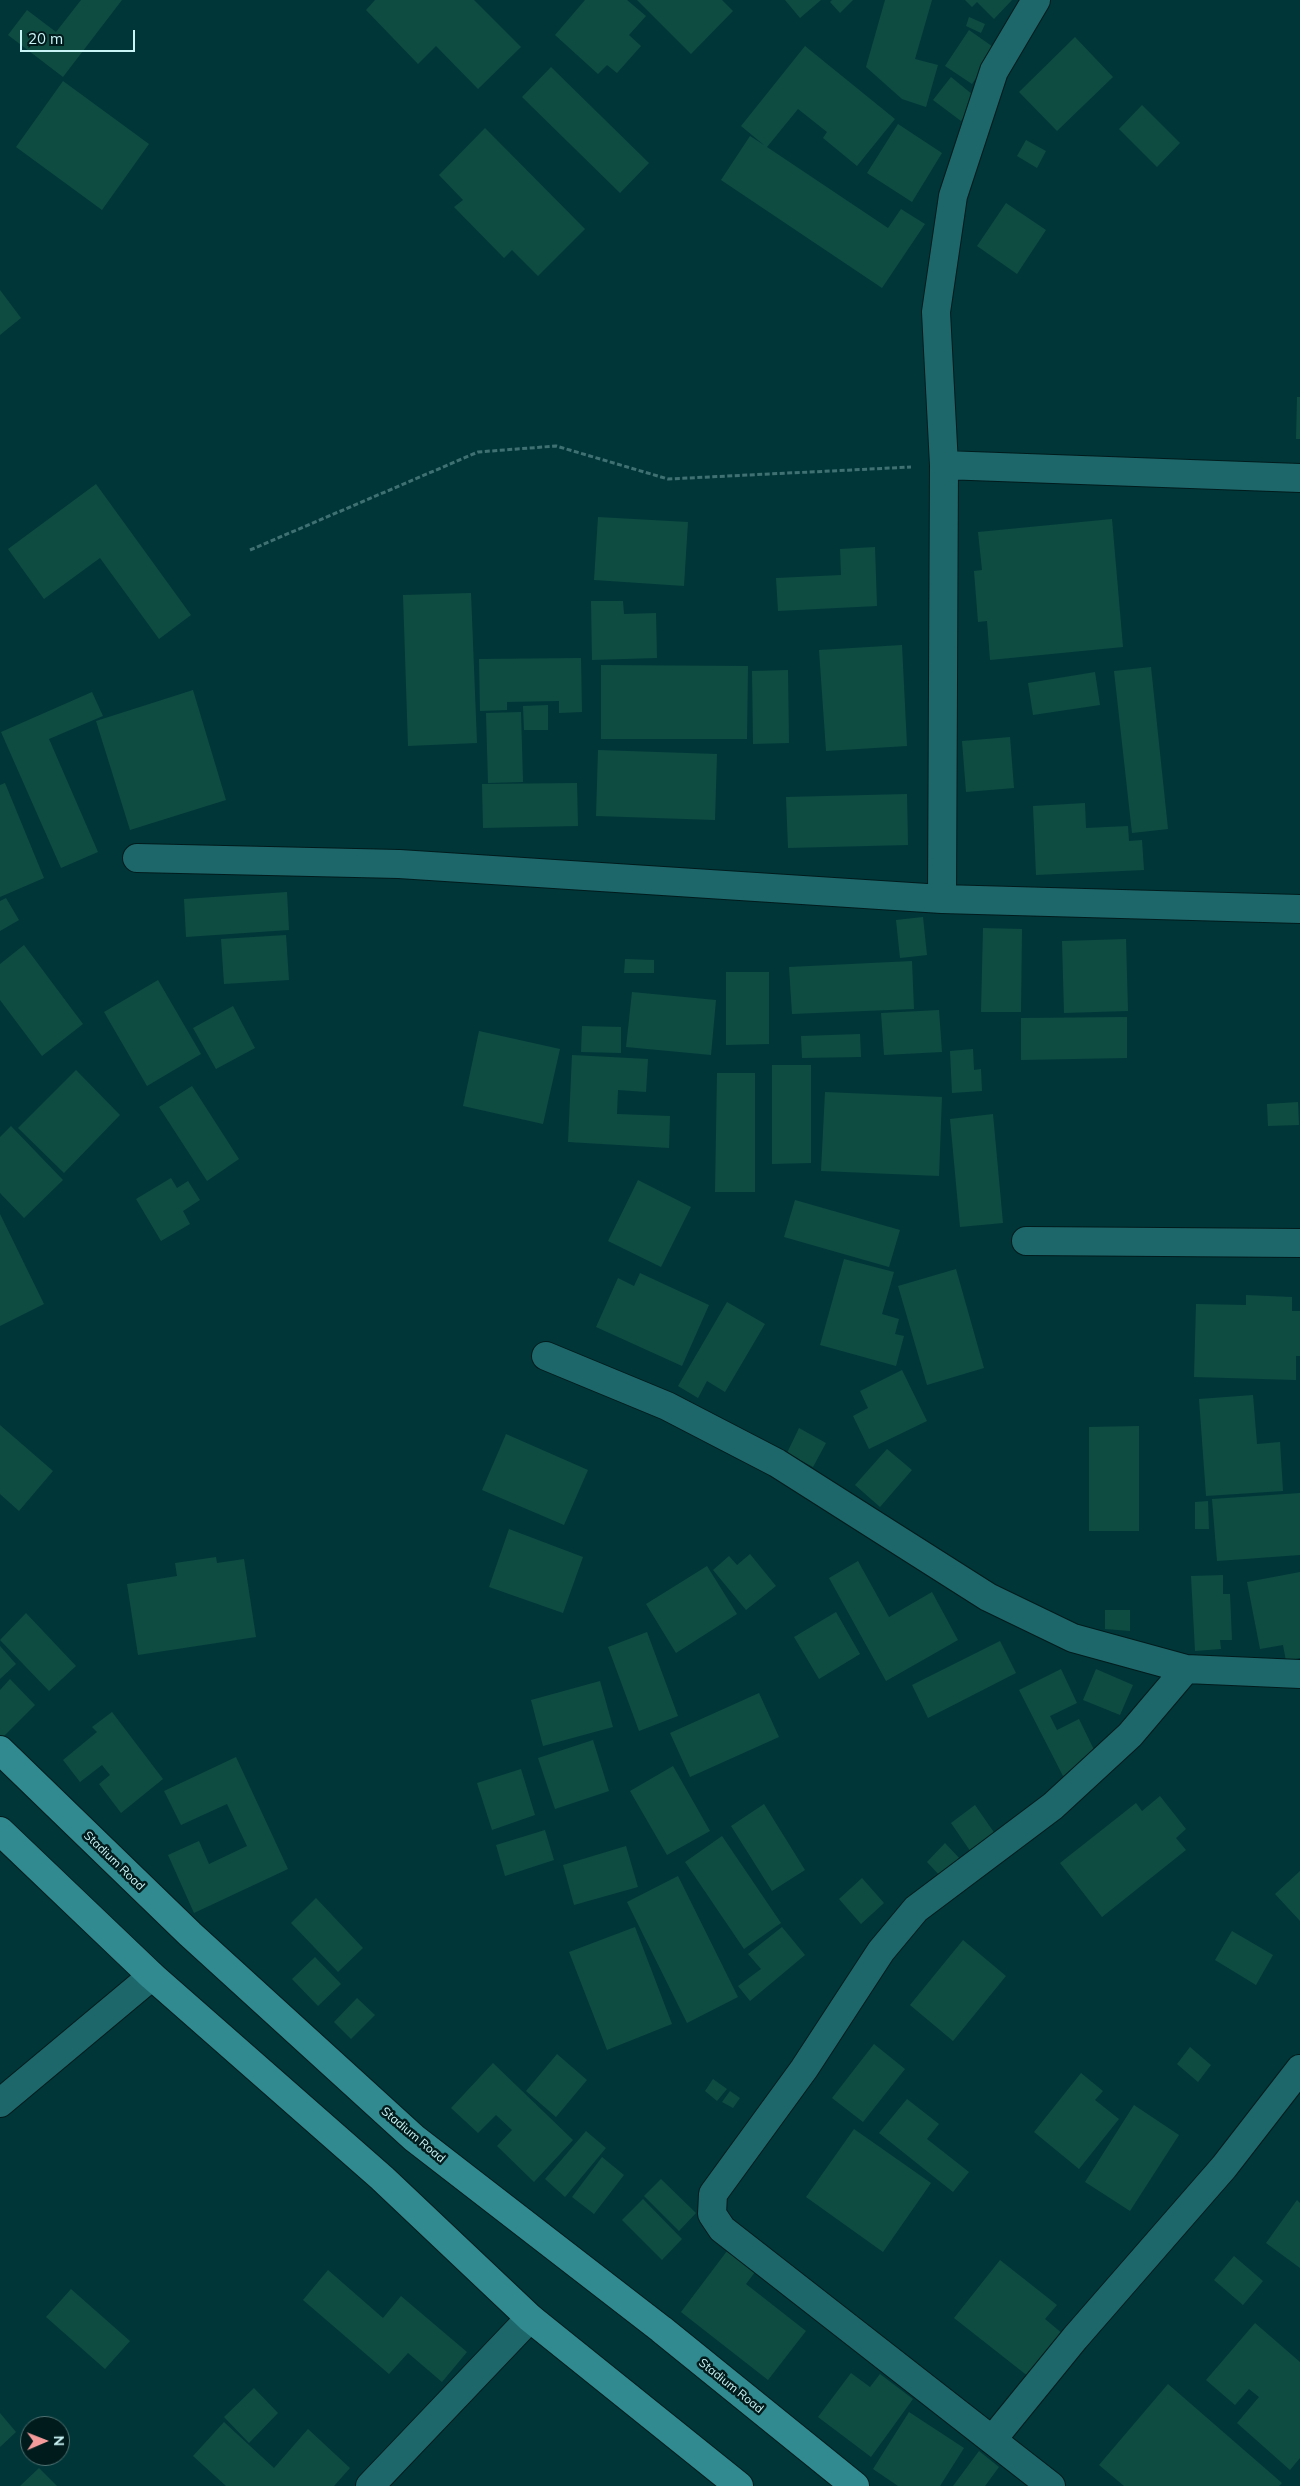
<!DOCTYPE html>
<style>
body{margin:0}
#map{position:relative;width:1300px;height:2486px;overflow:hidden;background:#003638;font-family:Mulish,sans-serif}
canvas{display:block}
.north{position:absolute;left:20px;top:2416px;width:50px;height:50px;box-sizing:border-box;background:#001b1c;border:1px solid #517273;border-radius:50%;rotate:89deg;font-size:14px;font-weight:700;line-height:20px;text-align:center;color:#caf5f6}
.north::after{content:'';display:block;margin:auto;width:18px;height:22px;background:#f59b9b;clip-path:polygon(50% 0,100% 100%,50% 72%,0 100%)}
.scale{position:absolute;left:20px;top:30px;width:115px;height:22px;box-sizing:border-box;border:2px solid #caf5f6;border-top:0;padding-left:6px;font-size:15px;line-height:18px;white-space:nowrap;color:#caf5f6;-webkit-text-stroke:4px #001b1c;paint-order:stroke}
</style>
<div id="map">
<canvas width="1300" height="2486"></canvas>
<div class="north">N</div>
<div class="scale">20 m</div>
</div>
<script>
const ctx = document.querySelector('canvas').getContext('2d');
ctx.lineJoin = 'round';
function fill(path, color) { ctx.fillStyle = color; ctx.fill(path, 'evenodd'); }
const poly = rows => new Path2D(rows.map(r => 'M' + r).join(''));
function stroke(path, color, width, dash) { ctx.strokeStyle = color; ctx.lineWidth = width; ctx.lineCap = dash ? 'butt' : 'round'; ctx.setLineDash(dash || []); ctx.stroke(path); }
function drawText(font, color, halo, rows, align = 'center') {
  ctx.font = font + ' Mulish,sans-serif'; ctx.lineWidth = 5; ctx.setLineDash([]); ctx.textBaseline = 'middle'; ctx.strokeStyle = halo; ctx.fillStyle = color; for (const [text, x, y, turn = 0] of rows) {
    ctx.save(); ctx.translate(x, y); ctx.rotate((+turn || 0) * Math.PI / 180); ctx.textAlign = isNaN(turn) ? turn : align; if (halo) ctx.strokeText(text, 0, 0); ctx.fillText(text, 0, 0); ctx.restore();
  }
}
fill(poly([
 [81,0,122,0,63,77,8,35,27,10,56,32],
 [375,0,474,0,521,47,478,89,436,46,418,64,366,10],
 [585,0,627,0,646,16,629,35,641,46,617,73,607,65,598,74,555,35],
 [637,0,722,0,733,11,691,54],
 [785,0,821,0,800,18],
 [832,0,853,0,840,13,830,2],
 [885,0,932,0,915,59,938,65,926,107,902,99,866,67],
 [965,0,1012,0,994,19,977,2,972,7],
 [969,17,985,24,981,33,966,26],
 [969,30,996,49,972,84,945,66],
 [1075,37,1113,77,1057,131,1019,92],
 [805,46,895,119,857,166,823,138,827,132,798,109,767,147,888,228,901,209,925,224,882,288,721,180,750,136,764,145,741,126],
 [551,67,649,163,620,193,522,97],
 [951,77,978,99,961,121,933,100],
 [63,81,149,144,102,210,16,147],
 [1142,105,1180,143,1157,167,1119,129],
 [898,124,942,153,912,202,867,173],
 [485,128,585,229,538,276,512,250,504,258,454,207,463,200,439,175],
 [1026,140,1046,151,1037,168,1017,156],
 [1006,203,1046,230,1017,274,977,246],
 [0,290,21,318,0,335],
 [1297,397,1300,397,1300,439,1296,439],
 [96,484,191,615,159,639,100,558,44,599,8,549],
 [598,517,688,522,684,586,594,580],
 [1112,519,1123,647,990,660,987,621,978,622,974,571,982,570,978,532],
 [875,547,877,606,778,611,776,578,841,575,840,549],
 [471,593,477,743,408,746,403,595],
 [591,601,623,601,624,614,656,613,657,658,592,660],
 [902,645,907,746,826,751,819,650],
 [581,658,582,712,559,713,559,701,507,702,507,710,480,711,479,659],
 [601,665,748,666,747,739,601,739],
 [1151,667,1168,829,1132,833,1114,671],
 [788,670,789,743,753,744,752,671],
 [1095,672,1100,705,1033,715,1028,683],
 [193,690,226,800,130,830,96,721],
 [92,692,103,716,49,739,98,852,61,868,1,732],
 [548,705,548,730,524,730,523,706],
 [521,712,523,782,488,783,486,713],
 [1010,737,1014,788,966,792,962,741],
 [598,750,717,754,715,820,596,816],
 [5,783,44,878,0,897,0,785],
 [577,783,578,826,483,828,482,784],
 [907,794,908,845,788,848,786,797],
 [1085,803,1086,828,1128,826,1129,841,1142,840,1144,870,1036,875,1033,806],
 [287,892,289,930,186,937,184,899],
 [6,898,19,920,0,931,0,901],
 [923,917,927,955,900,958,896,920],
 [983,928,1022,929,1021,1012,981,1012],
 [286,935,289,980,224,984,221,939],
 [1126,939,1128,1011,1064,1013,1062,941],
 [24,945,83,1024,42,1056,0,1000,0,964],
 [625,959,654,960,654,973,624,973],
 [912,961,914,1009,792,1014,789,967],
 [726,972,769,972,769,1044,726,1045],
 [158,980,201,1054,147,1086,104,1012],
 [632,992,716,1000,711,1055,626,1047],
 [233,1006,255,1048,216,1069,193,1028],
 [939,1010,942,1052,884,1055,881,1013],
 [1127,1017,1127,1058,1021,1060,1021,1018],
 [582,1026,621,1027,621,1053,581,1052],
 [479,1031,560,1049,543,1124,463,1106],
 [860,1034,861,1057,802,1058,801,1036],
 [973,1049,974,1070,981,1069,982,1091,952,1093,950,1051],
 [572,1055,648,1059,646,1092,618,1090,617,1114,670,1116,669,1148,568,1142],
 [772,1065,811,1065,811,1163,772,1164],
 [76,1070,120,1115,64,1173,18,1128],
 [717,1073,755,1073,755,1192,715,1192],
 [192,1086,239,1159,207,1181,159,1107],
 [825,1092,942,1097,939,1176,821,1171],
 [1298,1102,1299,1125,1268,1126,1267,1104],
 [993,1114,1003,1223,960,1227,950,1119],
 [11,1126,63,1180,24,1218,0,1193,0,1137],
 [171,1178,177,1188,188,1181,200,1200,183,1211,190,1224,161,1241,136,1199],
 [638,1180,691,1207,661,1267,608,1241],
 [795,1200,900,1230,889,1267,784,1237],
 [0,1214,44,1304,0,1326],
 [844,1259,894,1272,882,1314,899,1319,895,1334,904,1336,896,1366,820,1345],
 [956,1269,984,1368,927,1385,898,1286],
 [640,1273,709,1305,682,1366,596,1327,618,1278,634,1286],
 [1246,1295,1292,1297,1292,1311,1300,1311,1300,1356,1296,1356,1296,1380,1194,1377,1196,1304,1246,1305],
 [727,1302,765,1324,725,1392,707,1381,698,1398,678,1386],
 [902,1370,927,1421,869,1449,853,1416,868,1408,860,1391],
 [1253,1395,1257,1444,1280,1442,1283,1491,1206,1496,1199,1399],
 [0,1425,53,1471,19,1511,0,1494],
 [1139,1426,1139,1531,1089,1531,1089,1427],
 [799,1428,826,1443,813,1467,787,1453],
 [506,1434,588,1470,564,1525,482,1490],
 [887,1449,912,1470,880,1507,855,1485],
 [1300,1493,1300,1555,1217,1561,1212,1499],
 [1208,1501,1209,1529,1195,1529,1195,1502],
 [509,1529,583,1557,563,1613,489,1587],
 [750,1554,776,1586,746,1610,713,1570,729,1556,737,1565],
 [216,1557,217,1563,244,1559,256,1637,138,1655,127,1584,177,1576,175,1563],
 [858,1561,889,1617,932,1592,958,1640,886,1681,829,1578],
 [707,1566,737,1614,676,1653,646,1604],
 [1300,1572,1300,1658,1286,1661,1283,1645,1260,1649,1247,1582],
 [1223,1575,1223,1594,1230,1594,1232,1640,1220,1640,1221,1649,1195,1651,1191,1576],
 [1105,1610,1130,1610,1130,1631,1105,1629],
 [836,1612,860,1654,819,1679,794,1637],
 [26,1613,76,1666,49,1691,0,1640],
 [647,1632,678,1716,639,1731,608,1647],
 [1000,1641,1016,1673,928,1718,912,1685],
 [0,1646,16,1664,0,1679],
 [1061,1669,1077,1703,1050,1716,1057,1730,1079,1719,1098,1758,1063,1776,1019,1690],
 [1096,1669,1133,1685,1120,1715,1083,1700],
 [10,1679,35,1705,0,1740,0,1690],
 [600,1681,613,1727,543,1746,531,1700],
 [759,1693,779,1737,690,1777,670,1733],
 [112,1712,163,1779,121,1813,99,1784,110,1775,102,1765,80,1782,63,1760,97,1732,92,1727],
 [593,1740,609,1791,555,1809,538,1758],
 [236,1757,288,1869,194,1913,168,1855,199,1841,209,1864,247,1846,227,1804,181,1825,164,1791],
 [673,1766,710,1831,667,1855,630,1791],
 [521,1769,535,1815,492,1830,477,1783],
 [1160,1796,1186,1829,1176,1838,1186,1850,1102,1917,1060,1863,1136,1803,1142,1811],
 [764,1804,805,1870,772,1891,731,1826],
 [975,1805,1000,1841,975,1858,951,1823],
 [545,1830,554,1860,505,1876,496,1845],
 [722,1836,781,1923,744,1949,685,1862],
 [945,1843,962,1861,943,1879,927,1862],
 [626,1846,638,1887,574,1905,563,1865],
 [1300,1871,1300,1921,1275,1894],
 [678,1876,738,1997,687,2023,627,1902],
 [862,1878,884,1903,861,1924,839,1899],
 [316,1898,363,1948,338,1972,291,1923],
 [635,1927,672,2024,607,2050,569,1952],
 [782,1927,805,1955,750,2001,738,1986,761,1969,748,1954],
 [1232,1931,1273,1955,1256,1985,1215,1960],
 [963,1940,1006,1976,953,2041,910,2005],
 [315,1957,341,1984,318,2006,292,1979],
 [357,1998,375,2015,351,2039,334,2022],
 [874,2044,905,2069,863,2122,832,2098],
 [1190,2047,1211,2065,1198,2082,1177,2064],
 [557,2054,587,2080,556,2117,526,2091],
 [493,2063,573,2140,534,2182,497,2146,512,2130,496,2115,478,2133,451,2108],
 [1081,2073,1103,2091,1095,2100,1119,2119,1079,2169,1034,2132],
 [713,2079,727,2089,717,2101,705,2091],
 [730,2091,740,2098,733,2108,722,2102],
 [907,2099,939,2124,927,2139,969,2172,953,2192,879,2133],
 [1134,2105,1179,2135,1130,2211,1085,2182],
 [854,2129,931,2183,883,2252,806,2197],
 [586,2131,606,2148,565,2197,545,2179],
 [602,2157,624,2175,594,2214,572,2197],
 [661,2179,696,2213,679,2231,644,2196],
 [643,2199,682,2239,662,2260,622,2220],
 [1297,2200,1300,2203,1300,2268,1266,2243],
 [727,2251,755,2272,746,2284,806,2331,768,2380,681,2312],
 [1234,2256,1263,2281,1243,2305,1214,2280],
 [1000,2260,1057,2305,1045,2319,1063,2334,1029,2377,954,2318],
 [328,2270,383,2318,401,2296,467,2352,442,2382,408,2353,389,2374,303,2300],
 [71,2289,130,2341,105,2369,46,2317],
 [1255,2323,1300,2362,1300,2458,1290,2470,1237,2423,1259,2397,1249,2389,1235,2405,1206,2380],
 [851,2373,870,2387,880,2374,913,2399,871,2457,818,2417],
 [1168,2384,1282,2483,1279,2486,1124,2486,1099,2465],
 [254,2388,278,2413,249,2443,224,2417],
 [909,2412,964,2448,940,2486,898,2486,873,2469],
 [0,2413,16,2432,0,2447],
 [224,2422,274,2468,308,2429,350,2468,334,2486,226,2486,193,2456],
 [979,2451,999,2467,985,2486,953,2486],
 [39,2468,57,2486,20,2486]
]), '#0e4c42');
const street = poly([
 [944,465,1300,478],
 [137,858,399,864,942,899,1300,909],
 [942,899,944,465,936,312,953,196,994,71,1036,0],
 [1026,1241,1300,1243],
 [546,1356,667,1406,777,1463,988,1597,1073,1638,1186,1669,1300,1674],
 [0,2103,152,1976],
 [992,2440,1075,2338,1224,2167,1300,2069],
 [370,2486,530,2318],
 [1051,2486,722,2229,712,2214,713,2194,804,2069,881,1951,916,1909,1053,1806,1130,1735,1186,1669]
]);
const primary = poly([
 [0,1750,190,1934,414,2138,661,2329,855,2486],
 [0,1831,152,1976,382,2178,530,2318,739,2486]
]);
stroke(street, '#001b1c', 30);
stroke(primary, '#001b1c', 30);
stroke(poly([
 [250,550,478,452,556,446,668,479,911,467]
]), '#3f7173', 3, [5, 2.5]);
stroke(street, '#1d676b', 28);
stroke(primary, '#308a8f', 28);
drawText('12px', '#caf5f6', '#001b1c', [
 ["Stadium Road",114,1861,44],
 ["Stadium Road",413,2135,40],
 ["Stadium Road",731,2386,39]
]);
</script>
